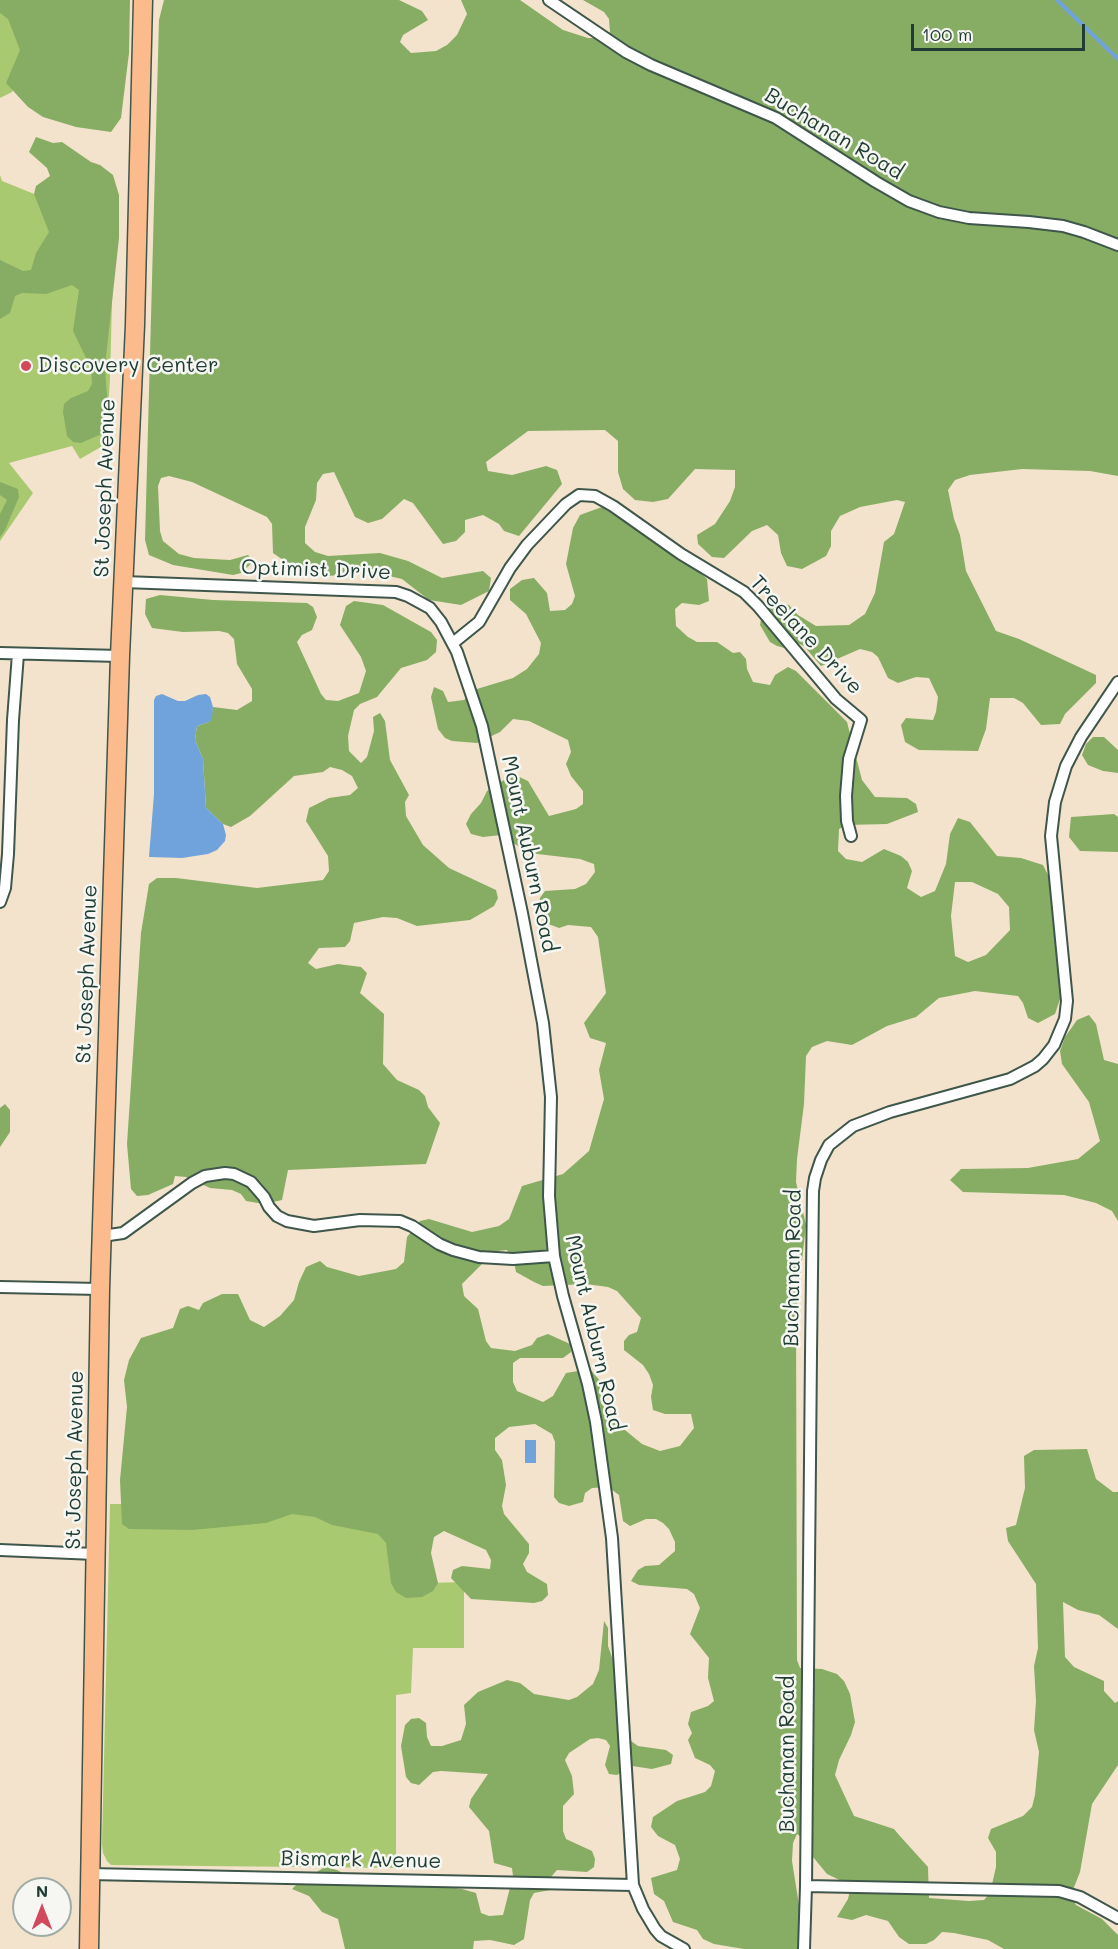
<!DOCTYPE html>
<style>
body{margin:0}
#map{position:relative;width:1118px;height:1949px;overflow:hidden;background:#f3e3cc;font-family:Mali,sans-serif}
canvas{display:block}
.north{position:absolute;left:12px;top:1877px;width:60px;height:60px;box-sizing:border-box;background:#f6f6f2;border:2px solid #a0aca6;border-radius:50%;rotate:0deg;font-size:16px;font-weight:700;line-height:24px;text-align:center;color:#1f3d34}
.north::after{content:'';display:block;margin:auto;width:21px;height:27px;background:#d1495b;clip-path:polygon(50% 0,100% 100%,50% 72%,0 100%)}
.scale{position:absolute;left:911px;top:24px;width:174px;height:27px;box-sizing:border-box;border:3px solid #1f3d34;border-top:0;padding-left:8px;font-size:18px;line-height:21px;white-space:nowrap;color:#1f3d34;-webkit-text-stroke:4px #f6f6f2;paint-order:stroke}
</style>
<div id="map">
<canvas width="1118" height="1949"></canvas>
<div class="north">N</div>
<div class="scale">100 m</div>
</div>
<script>
const ctx = document.querySelector('canvas').getContext('2d');
ctx.lineJoin = 'round';
function fill(path, color) { ctx.fillStyle = color; ctx.fill(path, 'evenodd'); }
const poly = rows => new Path2D(rows.map(r => 'M' + r).join(''));
function stroke(path, color, width, dash) { ctx.strokeStyle = color; ctx.lineWidth = width; ctx.lineCap = dash ? 'butt' : 'round'; ctx.setLineDash(dash || []); ctx.stroke(path); }
function drawText(font, color, halo, rows, align = 'center') {
  ctx.font = font + ' Mali,sans-serif'; ctx.lineWidth = 5; ctx.setLineDash([]); ctx.textBaseline = 'middle'; ctx.strokeStyle = halo; ctx.fillStyle = color; for (const [text, x, y, turn = 0] of rows) {
    ctx.save(); ctx.translate(x, y); ctx.rotate((+turn || 0) * Math.PI / 180); ctx.textAlign = isNaN(turn) ? turn : align; if (halo) ctx.strokeText(text, 0, 0); ctx.fillText(text, 0, 0); ctx.restore();
  }
}
fill(poly([
 [0,0,27,59,12,92,0,98],
 [0,175,2,181,114,226,110,378,106,444,80,459,72,446,9,463,33,493,0,541],
 [110,1504,395,1505,396,1584,464,1582,464,1648,413,1648,411,1693,396,1695,396,1868,111,1865,107,1861,103,1853,102,1844]
]), '#a9c971');
fill(poly([
 [0,0,130,0,129,53,121,118,111,132,76,127,43,117,28,107,6,83,20,50,8,19,0,13],
 [164,0,399,0,422,11,428,20,403,35,400,42,411,53,436,51,447,45,457,35,467,14,461,0,520,0,563,30,588,38,603,38,610,32,609,19,604,12,583,0,1118,0,1118,476,1090,471,1022,469,970,475,955,480,948,490,954,519,960,535,966,571,996,631,1019,639,1096,675,1096,683,1065,714,1060,724,1041,725,1023,703,1014,698,990,698,986,729,978,751,919,750,905,742,901,725,906,718,933,720,936,712,938,697,929,678,916,677,898,683,888,678,878,657,872,652,860,649,821,666,804,646,797,643,788,649,777,646,770,642,760,625,762,614,769,607,781,603,789,605,798,615,816,626,849,625,865,614,875,593,884,542,894,534,905,502,897,500,860,507,840,516,831,531,831,546,826,556,802,569,787,566,781,553,778,535,767,525,752,531,724,558,712,557,698,544,697,535,715,524,730,501,735,487,735,470,695,469,668,499,653,502,635,500,623,489,618,472,618,441,605,430,528,431,486,462,488,471,512,475,546,466,557,470,562,484,519,536,504,531,499,524,483,515,465,520,465,532,456,541,443,544,413,503,404,499,382,519,368,523,355,517,334,472,323,474,317,483,316,500,305,527,305,543,315,552,328,556,380,553,408,561,442,578,483,571,491,578,489,591,461,605,429,600,402,579,376,573,326,576,299,571,273,553,272,524,267,517,192,482,169,476,161,478,158,486,160,531,163,541,179,554,194,558,230,560,248,555,254,561,241,573,233,575,173,565,149,555,145,540,159,20],
 [36,137,53,143,62,142,91,162,100,165,113,175,119,195,119,238,105,366,109,426,104,433,81,443,73,442,67,436,63,412,64,404,71,398,88,391,92,384,91,368,73,331,79,290,72,285,46,294,22,293,15,296,10,313,0,319,0,260,23,271,31,270,36,253,49,232,34,194,36,186,50,176,47,168,29,152],
 [0,482,18,489,19,497,5,530,0,537,0,514,7,500,0,495],
 [602,507,613,510,661,539,707,579,709,601,699,605,682,603,675,609,676,626,688,637,697,642,717,642,733,653,740,652,746,659,747,669,753,682,770,685,775,675,788,667,796,671,847,722,862,780,875,797,907,798,916,804,918,812,887,824,846,825,839,829,838,851,846,859,862,862,884,849,901,856,908,862,912,871,907,888,921,897,935,891,946,864,950,834,958,818,970,822,997,856,1021,858,1043,865,1053,885,1053,921,1061,996,1055,1014,1038,1023,1028,1018,1023,1003,1018,996,975,991,939,998,916,1017,887,1026,852,1045,827,1041,812,1047,806,1056,804,1104,797,1159,796,1182,806,1225,796,1314,797,1660,800,1668,822,1669,837,1674,844,1681,850,1694,855,1722,851,1735,839,1760,835,1775,854,1816,894,1829,899,1835,928,1867,929,1898,969,1901,984,1900,990,1893,996,1867,996,1852,988,1838,991,1829,1023,1816,1032,1807,1035,1795,1039,1752,1034,1730,1036,1701,1034,1666,1038,1648,1036,1584,1008,1541,1006,1528,1016,1525,1025,1488,1024,1456,1034,1450,1087,1449,1096,1479,1113,1492,1118,1492,1118,1629,1099,1615,1078,1610,1063,1602,1065,1657,1074,1667,1104,1681,1104,1691,1115,1703,1118,1701,1118,1765,1092,1804,1080,1872,1071,1895,1076,1905,1102,1919,1118,1935,1118,1949,1004,1949,988,1940,954,1933,942,1932,934,1940,926,1944,909,1944,899,1937,888,1921,866,1915,852,1920,837,1917,848,1899,850,1890,846,1883,827,1874,813,1857,804,1839,797,1834,793,1843,792,1861,802,1924,800,1949,744,1949,714,1944,703,1939,697,1930,673,1922,664,1901,654,1894,651,1878,677,1870,680,1859,675,1845,658,1836,651,1827,653,1817,677,1801,705,1792,711,1786,715,1771,710,1765,695,1758,688,1740,692,1733,688,1724,691,1712,708,1706,714,1701,708,1678,709,1658,690,1634,700,1608,694,1594,687,1589,639,1585,631,1581,638,1570,645,1566,659,1565,675,1551,675,1542,669,1529,663,1523,656,1519,646,1519,630,1526,623,1521,619,1495,608,1487,592,1488,585,1493,583,1502,569,1506,559,1503,554,1497,555,1442,552,1434,535,1424,509,1427,495,1438,495,1450,502,1460,506,1485,502,1506,504,1514,529,1544,529,1553,523,1564,527,1572,547,1584,548,1595,542,1601,534,1603,471,1599,451,1578,453,1570,462,1566,490,1569,491,1560,486,1550,444,1531,434,1537,431,1553,438,1583,433,1591,422,1597,406,1598,396,1592,391,1583,386,1543,378,1534,332,1525,315,1517,292,1514,266,1523,192,1530,129,1529,122,1524,120,1480,127,1407,124,1380,129,1360,141,1338,173,1328,180,1309,188,1306,199,1310,203,1303,222,1294,238,1294,250,1320,264,1327,280,1316,294,1300,299,1282,306,1267,320,1261,327,1267,359,1276,396,1269,404,1262,407,1237,420,1221,429,1219,472,1232,499,1226,509,1219,522,1186,563,1174,589,1151,604,1099,599,1070,606,1043,590,1038,584,1023,606,993,598,937,591,927,568,925,559,928,546,923,538,914,540,898,545,891,575,889,586,884,595,872,594,864,580,859,529,853,501,835,483,837,471,834,466,824,471,814,481,803,487,791,513,774,528,781,549,816,576,809,583,804,583,791,571,776,566,764,571,752,568,740,529,721,513,719,500,732,477,743,452,741,445,738,438,729,431,697,434,687,443,691,448,702,464,700,477,689,513,678,527,669,539,654,541,643,526,614,510,600,510,589,522,580,534,578,547,593,550,611,565,610,572,604,575,596,566,564,573,528,580,515],
 [955,882,972,882,998,894,1009,907,1010,930,986,955,968,962,955,956,951,916],
 [507,1250,514,1262,516,1272,534,1282,543,1286,586,1284,608,1287,617,1291,641,1318,637,1332,629,1335,624,1341,624,1350,643,1365,649,1374,653,1385,651,1397,653,1410,665,1414,691,1414,694,1428,680,1446,660,1451,642,1444,614,1421,604,1401,601,1382,590,1369,566,1373,553,1396,543,1402,517,1391,513,1382,513,1363,520,1358,563,1358,571,1352,570,1344,548,1334,537,1338,532,1345,515,1351,491,1348,486,1341,478,1309,464,1296,462,1284,491,1255,498,1251],
 [160,595,213,600,307,603,313,607,317,617,312,630,302,635,297,642,321,694,326,700,338,701,359,693,366,671,361,657,340,625,346,606,354,601,383,605,431,632,437,640,436,652,427,660,401,668,377,697,360,704,354,710,348,736,349,751,361,763,367,757,374,731,373,717,380,713,385,721,390,760,409,795,405,802,406,816,423,845,449,868,496,890,498,898,494,906,470,920,417,926,397,918,383,917,354,923,350,941,345,947,319,948,308,963,316,969,338,964,361,967,367,973,360,993,384,1014,383,1064,397,1080,419,1090,425,1096,428,1107,440,1123,426,1164,288,1170,282,1200,264,1204,246,1201,241,1194,232,1190,210,1188,186,1177,175,1176,173,1184,148,1195,137,1196,131,1189,127,1144,141,933,149,884,157,878,176,878,257,888,323,880,329,871,328,856,306,821,309,808,329,798,350,795,358,788,352,776,342,770,330,767,323,772,294,776,250,816,231,827,223,824,206,808,203,759,195,740,197,726,209,722,211,719,213,707,237,710,252,701,252,689,237,664,234,639,228,633,219,631,183,632,152,628,145,614,146,599],
 [1093,737,1104,737,1118,750,1118,773,1103,771,1088,765,1082,755,1086,744],
 [1114,814,1118,817,1118,852,1080,851,1069,837,1071,817],
 [1089,1015,1096,1024,1104,1060,1118,1064,1118,1221,1112,1211,1096,1203,1064,1195,963,1192,950,1180,961,1169,1028,1168,1078,1159,1100,1141,1089,1102,1062,1064,1060,1051,1065,1037,1077,1020],
 [5,1104,10,1110,10,1132,0,1147,0,1108],
 [604,1621,608,1628,608,1646,627,1699,631,1741,638,1746,666,1750,673,1755,671,1764,652,1769,632,1766,617,1775,609,1774,605,1765,610,1746,606,1740,598,1738,590,1739,569,1753,565,1760,572,1776,574,1794,563,1806,563,1831,566,1839,592,1851,595,1859,594,1867,587,1872,557,1870,551,1877,550,1890,534,1893,530,1900,524,1939,514,1945,490,1940,474,1941,473,1949,345,1949,338,1919,322,1912,309,1896,292,1889,298,1883,325,1867,337,1870,354,1879,424,1883,462,1889,476,1893,481,1913,489,1916,503,1915,513,1876,512,1868,494,1863,489,1831,469,1807,471,1799,488,1774,441,1771,433,1772,419,1785,411,1783,406,1777,401,1746,405,1725,411,1719,419,1718,426,1723,427,1737,431,1746,442,1746,461,1740,466,1724,464,1705,478,1692,507,1680,520,1683,534,1694,569,1700,577,1697,593,1684,599,1670]
]), '#86ad63');
fill(poly([
 [162,694,178,701,185,701,198,695,206,694,210,697,213,707,212,719,209,722,197,726,195,740,203,759,206,808,223,824,226,835,225,841,217,850,208,854,182,858,149,857,154,794,154,700,156,696],
 [525,1440,536,1440,536,1463,525,1463]
]), '#70a3dc');
stroke(poly([
 [1057,0,1118,59]
]), '#70a3dc', 4);
const minor = poly([
 [549,0,626,52,651,65,776,118,876,182,909,201,939,212,969,218,1029,222,1063,226,1084,232,1118,245],
 [124,582,396,592,408,596,430,608,441,622,457,652,482,726,522,913,543,1023,551,1097,549,1196,554,1256,563,1296,588,1384,596,1422,612,1538,633,1885,643,1909,655,1929,661,1936,684,1949],
 [453,643,479,622,510,568,527,545,566,504,579,495,595,496,613,506,681,554,744,592,758,606,836,699,861,720,849,759,846,796,847,821,851,836],
 [0,653,120,656],
 [0,902,5,888,8,854,13,720,18,654],
 [102,1236,123,1233,192,1183,205,1176,225,1173,234,1174,251,1182,264,1197,269,1207,277,1216,287,1221,314,1226,360,1220,400,1221,412,1226,439,1244,453,1250,479,1257,513,1259,554,1256],
 [0,1287,100,1289],
 [0,1550,95,1554],
 [89,1874,633,1885],
 [806,1886,1059,1891,1080,1897,1118,1918],
 [804,1949,806,1886,811,1354,813,1191,815,1178,821,1160,829,1145,853,1126,890,1112,1010,1079,1035,1066,1043,1059,1054,1045,1065,1019,1067,1001,1051,836,1055,802,1066,766,1081,737,1118,682]
]);
const primary = poly([
 [89,1949,100,1289,120,656,135,325,143,0]
]);
stroke(minor, '#3f564b', 14);
stroke(primary, '#3f564b', 21);
stroke(minor, '#fff', 10);
stroke(primary, '#fbbb8d', 18);
for (const [x, y, r, color] of [
 [26,366,6,"#d1495b"]
]) { const dot = new Path2D(); dot.arc(x, y, r, 0, 2 * Math.PI); ctx.fillStyle = color; ctx.fill(dot); stroke(dot, '#f6f6f2', 2); }
drawText('21px', '#1f3d34', '#f6f6f2', [
 ["Buchanan Road",834,134,31],
 ["St Joseph Avenue",105,488,-88],
 ["Optimist Drive",316,570,2],
 ["Treelane Drive",806,635,47],
 ["Mount Auburn Road",529,854,78],
 ["St Joseph Avenue",87,974,-88],
 ["Buchanan Road",793,1268,-89],
 ["Mount Auburn Road",594,1333,77],
 ["St Joseph Avenue",75,1460,-89],
 ["Buchanan Road",788,1754,-90],
 ["Bismark Avenue",361,1860,1]
]);
drawText('21px', '#1f3d34', '#f6f6f2', [
 ["Discovery Center",38,366]
], 'left');
</script>
